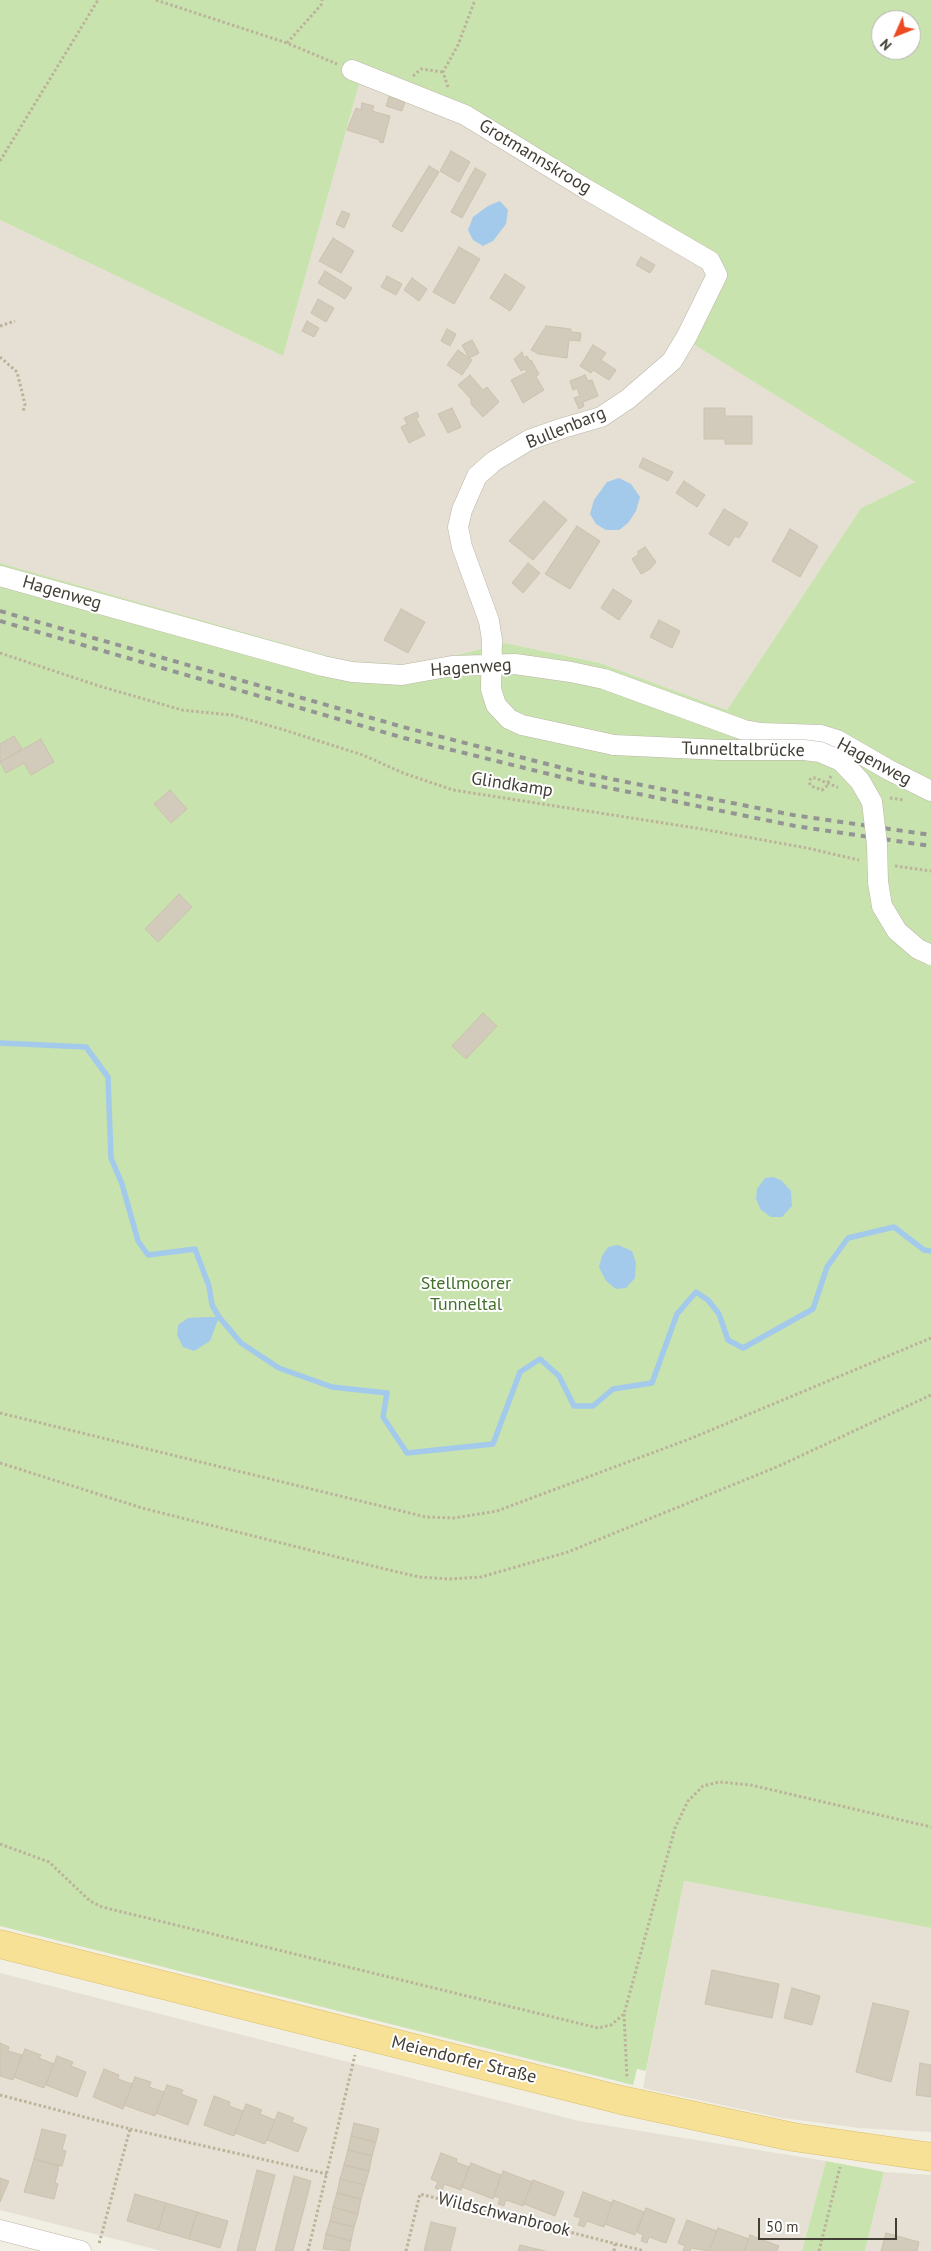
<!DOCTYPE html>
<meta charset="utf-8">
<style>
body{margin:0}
#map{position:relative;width:931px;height:2251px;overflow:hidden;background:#f1eee4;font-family:"PT Sans",sans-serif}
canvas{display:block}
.north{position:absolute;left:871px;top:10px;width:50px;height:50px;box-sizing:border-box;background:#fff;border:1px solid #b4b2ae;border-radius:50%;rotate:226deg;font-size:14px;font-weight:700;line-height:20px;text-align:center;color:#433e35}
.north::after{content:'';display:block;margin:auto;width:18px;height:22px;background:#ec4a20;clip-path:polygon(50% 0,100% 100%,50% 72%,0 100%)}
.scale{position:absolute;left:758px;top:2218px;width:139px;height:22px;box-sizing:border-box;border:2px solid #433e35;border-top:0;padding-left:6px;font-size:15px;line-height:18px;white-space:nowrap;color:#433e35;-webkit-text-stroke:4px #fff;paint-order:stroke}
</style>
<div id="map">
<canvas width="931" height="2251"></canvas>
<div class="north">N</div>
<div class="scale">50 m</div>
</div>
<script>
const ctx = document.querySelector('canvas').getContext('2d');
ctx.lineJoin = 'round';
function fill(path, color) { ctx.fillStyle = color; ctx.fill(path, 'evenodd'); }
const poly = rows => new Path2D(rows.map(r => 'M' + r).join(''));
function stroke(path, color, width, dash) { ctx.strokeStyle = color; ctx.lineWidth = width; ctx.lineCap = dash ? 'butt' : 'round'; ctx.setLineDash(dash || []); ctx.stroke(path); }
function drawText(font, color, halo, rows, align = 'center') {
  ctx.font = font + ' "PT Sans",sans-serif'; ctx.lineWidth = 4; ctx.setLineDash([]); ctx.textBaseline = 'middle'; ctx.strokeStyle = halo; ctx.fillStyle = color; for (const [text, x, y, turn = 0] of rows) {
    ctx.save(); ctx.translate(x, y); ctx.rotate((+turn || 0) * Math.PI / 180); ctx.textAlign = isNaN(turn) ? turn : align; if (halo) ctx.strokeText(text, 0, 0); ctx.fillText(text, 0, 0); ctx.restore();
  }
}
fill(poly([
 [360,81,461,121,712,272,680,335,915,482,861,508,727,710,600,663,505,643,417,665,346,661,0,563,0,220,283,356],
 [684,1881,931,1928,931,2132,860,2128,782,2118,643,2088],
 [0,1973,579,2121,826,2161,802,2251,162,2251,0,2210],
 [884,2172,931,2175,931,2251,865,2251]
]), '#e5e0d3');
fill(poly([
 [0,0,931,0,931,1928,684,1881,646,2071,637,2069,633,2085,0,1926,0,563,346,661,417,665,505,643,600,663,727,710,861,508,915,482,679,335,712,273,461,121,360,81,283,356,0,220],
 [881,20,911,20,911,50,881,50],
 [826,2161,884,2172,865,2251,802,2251]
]), '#c9e3af');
fill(poly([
 [500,201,508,210,506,224,493,241,483,246,473,240,468,230,473,217,488,206],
 [619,478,631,484,640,497,636,511,628,523,619,530,606,530,596,524,590,514,594,500,607,482],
 [773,1177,781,1180,791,1191,792,1206,782,1217,771,1217,761,1210,756,1199,757,1189,765,1178],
 [618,1245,632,1251,636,1263,635,1278,626,1288,616,1289,606,1281,599,1267,602,1256,608,1247],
 [207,1317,219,1317,210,1341,194,1351,183,1347,177,1335,178,1325,188,1318]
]), '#a3caeb');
stroke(poly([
 [0,1043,86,1047,108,1077,111,1158,122,1184,138,1241,148,1255,195,1249,209,1286,212,1305,219,1317,241,1343,279,1368,332,1387,387,1393,383,1417,407,1453,493,1444,520,1372,540,1359,559,1376,574,1406,593,1406,613,1389,652,1383,677,1314,696,1292,708,1300,719,1314,728,1340,743,1348,813,1309,827,1267,848,1238,894,1227,924,1250,931,1251]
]), '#a3caeb', 5.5);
const building = poly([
 [389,97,405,102,402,111,386,106,389,97],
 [362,103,374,106,372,111,390,116,383,143,379,142,380,140,347,130,356,108,361,110,362,103],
 [451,151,470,162,459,182,440,171,451,151],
 [429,166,439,172,402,232,392,226,429,166],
 [475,168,486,174,462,218,451,212,475,168],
 [342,211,350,214,344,228,336,224,342,211],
 [333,238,354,251,341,273,319,261,333,238],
 [459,247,480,259,454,304,433,292,459,247],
 [641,257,655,265,650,273,636,265,641,257],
 [325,271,352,288,345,299,318,283,325,271],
 [505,274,525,287,510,311,490,298,505,274],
 [387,276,402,284,396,295,381,287,387,276],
 [412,278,427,289,419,301,404,290,412,278],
 [318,299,334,308,326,322,311,313,318,299],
 [307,321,319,328,314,337,302,331,307,321],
 [546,326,571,329,571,332,581,333,580,341,569,340,567,358,539,354,531,350,546,326],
 [447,329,456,334,450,346,441,341,447,329],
 [472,340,479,353,469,358,462,345,472,340],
 [593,345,606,353,601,360,616,370,609,380,593,370,591,373,580,366,593,345],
 [458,350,472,360,462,375,447,365,458,350],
 [522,352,524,358,527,356,530,361,531,360,539,374,536,377,544,390,523,403,511,380,527,372,525,369,521,371,514,359,522,352],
 [470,375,483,390,487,387,499,402,483,417,471,404,471,399,458,385,470,375],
 [585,375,588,381,592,380,598,396,583,402,584,406,579,409,574,398,580,396,577,388,573,390,570,381,585,375],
 [452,408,461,427,448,433,438,414,452,408],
 [704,408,725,408,725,416,752,416,752,444,725,444,725,439,704,439,704,408],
 [417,412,419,417,416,418,425,435,409,443,401,427,407,424,404,418,417,412],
 [643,458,673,472,668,481,639,467,643,458],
 [684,481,705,495,697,507,676,493,684,481],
 [544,501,567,520,533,560,509,541,544,501],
 [724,509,748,523,739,538,735,536,729,546,709,534,724,509],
 [577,526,600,541,570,589,545,574,577,526],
 [790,529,818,546,800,577,772,561,790,529],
 [645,547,656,562,650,569,641,574,632,559,639,554,637,552,645,547],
 [528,563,540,573,523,593,512,583,528,563],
 [613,589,632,601,619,620,601,608,613,589],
 [401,609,425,622,408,653,384,640,401,609],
 [659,620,680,631,672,648,650,637,659,620],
 [14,736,22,749,0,762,0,744,14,736],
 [41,739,54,762,31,775,24,763,6,773,0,762,41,739],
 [170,790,187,809,171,823,154,804,170,790],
 [179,894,192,907,158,942,145,929,179,894],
 [483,1013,497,1026,466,1059,452,1046,483,1013],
 [712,1970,779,1984,772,2018,705,2004,712,1970],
 [792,1988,820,1996,812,2025,784,2018,792,1988],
 [873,2003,909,2011,891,2082,856,2072,873,2003],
 [0,2043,9,2047,8,2051,22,2055,13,2080,0,2076,0,2043],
 [25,2049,41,2055,39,2058,54,2064,44,2088,14,2077,25,2049],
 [57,2056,73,2062,71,2066,86,2072,77,2097,46,2085,57,2056],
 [920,2063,931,2065,931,2097,916,2095,920,2063],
 [104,2069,119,2075,118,2079,132,2084,123,2109,93,2097,104,2069],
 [135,2077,151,2082,149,2087,164,2092,155,2116,124,2105,135,2077],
 [167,2085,183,2090,181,2094,197,2100,188,2125,156,2113,167,2085],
 [214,2096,230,2102,229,2106,243,2111,234,2136,204,2125,214,2096],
 [246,2104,262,2110,260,2114,275,2120,265,2144,235,2133,246,2104],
 [278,2112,294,2118,292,2122,307,2128,298,2152,267,2140,278,2112],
 [354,2123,379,2129,376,2142,351,2136,354,2123],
 [42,2129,66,2135,62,2150,66,2151,62,2166,34,2159,42,2129],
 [351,2136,376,2142,372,2156,348,2150,351,2136],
 [348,2150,372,2156,369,2171,344,2165,348,2150],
 [441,2153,457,2159,456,2162,469,2167,461,2190,444,2184,442,2191,435,2188,438,2182,431,2179,441,2153],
 [34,2159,59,2166,55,2183,58,2184,54,2199,24,2192,34,2159],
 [471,2163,501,2175,493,2199,462,2187,471,2163],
 [344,2165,369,2171,365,2185,340,2179,344,2165],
 [257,2170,275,2175,255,2251,237,2251,257,2170],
 [503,2171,532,2182,523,2206,506,2200,504,2206,498,2204,500,2198,494,2196,503,2171],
 [294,2176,311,2181,293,2251,275,2251,294,2176],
 [0,2178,9,2181,0,2202,0,2178],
 [340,2179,365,2185,361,2199,337,2193,340,2179],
 [533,2180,564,2192,555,2216,524,2204,533,2180],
 [583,2192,612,2203,604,2227,587,2221,584,2227,578,2225,581,2218,574,2216,583,2192],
 [337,2193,361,2199,358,2214,333,2207,337,2193],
 [135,2194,166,2203,158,2230,127,2221,135,2194],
 [613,2200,644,2212,635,2235,605,2224,613,2200],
 [166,2203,197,2212,189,2239,158,2230,166,2203],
 [333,2207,358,2214,354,2227,330,2221,333,2207],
 [646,2208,675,2219,666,2243,649,2237,647,2243,641,2241,643,2235,637,2232,646,2208],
 [197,2212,228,2221,220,2248,189,2239,197,2212],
 [687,2220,717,2231,709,2251,691,2248,690,2251,683,2251,685,2246,678,2243,687,2220],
 [330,2221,354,2227,351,2241,326,2234,330,2221],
 [431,2222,456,2228,450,2251,424,2251,431,2222],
 [718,2228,749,2239,744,2251,709,2251,718,2228],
 [886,2233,919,2242,917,2251,881,2251,886,2233],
 [326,2234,351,2241,349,2251,323,2249,326,2234],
 [750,2235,779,2246,777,2251,744,2251,750,2235],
 [520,2245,545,2251,518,2251,520,2245]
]);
fill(building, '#d2caba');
stroke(building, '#ccc2ae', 1);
const street = poly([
 [352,70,465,115,586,189,710,261,717,275,687,336,672,361,628,399,601,417,563,428,529,440,494,461,477,476,462,510,458,527,462,547,489,621,492,640,491,689,496,705,509,719,522,725,614,745],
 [0,576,323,666,352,672,402,675,452,666,515,664,571,672,604,679,744,730,761,733,821,735,837,740,889,770,931,791],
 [0,2230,81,2251]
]);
const primary = poly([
 [0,1944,621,2100,793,2137,931,2157]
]);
stroke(street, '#bcb6a8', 21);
stroke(primary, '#dbbf68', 29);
stroke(poly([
 [156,0,287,43,337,64],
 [287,43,321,5,322,0],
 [413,76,421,69,443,72],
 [448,87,443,72,458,45,475,0],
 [0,161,98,0],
 [0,326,15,321],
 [0,357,17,372,25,404,23,412],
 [0,653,99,686,182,710,232,715,281,729,363,755,403,773,453,790,702,829,807,848,859,860],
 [831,776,830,778,826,787,822,790,811,786,809,782,811,778,816,778,822,781,837,787,838,787],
 [890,798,904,800],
 [895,866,931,871],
 [0,1413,426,1517,454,1518,497,1511,692,1438,931,1338],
 [0,1463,142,1508,381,1568,419,1577,450,1579,481,1577,568,1552,779,1466,931,1395],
 [0,1844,49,1862,90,1901,102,1907,598,2028,611,2025,624,2014,675,1828,688,1801,703,1786,719,1782,751,1785,931,1827],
 [624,2014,627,2078],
 [0,2095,130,2129,99,2244],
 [130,2129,327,2174],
 [308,2251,355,2055],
 [406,2251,420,2194,644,2251],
 [614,2251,615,2244],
 [819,2251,840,2167]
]), '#bcb29a', 3, [2.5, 2.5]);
stroke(street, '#fff', 20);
stroke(primary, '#f7e197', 28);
stroke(poly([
 [0,611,403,727,586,774,793,815,931,835],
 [0,621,404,738,585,783,795,826,931,846]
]), '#949494', 4, [6, 6]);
const streetBridge = poly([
 [614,745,721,750,804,750,820,752,841,761,860,781,872,802,877,844,878,882,882,906,897,931,918,949,931,955]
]);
stroke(streetBridge, '#bcb6a8', 21, []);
stroke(streetBridge, '#fff', 20);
drawText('18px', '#433e35', '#fff', [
 ["Grotmannskroog",535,157,31],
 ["Bullenbarg",566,428,-22],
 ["Hagenweg",62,593,16],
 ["Hagenweg",471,668,-4],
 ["Tunneltalbrücke",743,750,1],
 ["Hagenweg",874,762,28],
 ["Glindkamp",512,785,9],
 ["Meiendorfer Straße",464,2060,14],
 ["Wildschwanbrook",504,2215,14]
]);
drawText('18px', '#42702c', '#fff', [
 ["Stellmoorer",466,1284],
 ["Tunneltal",466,1305]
]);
</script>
